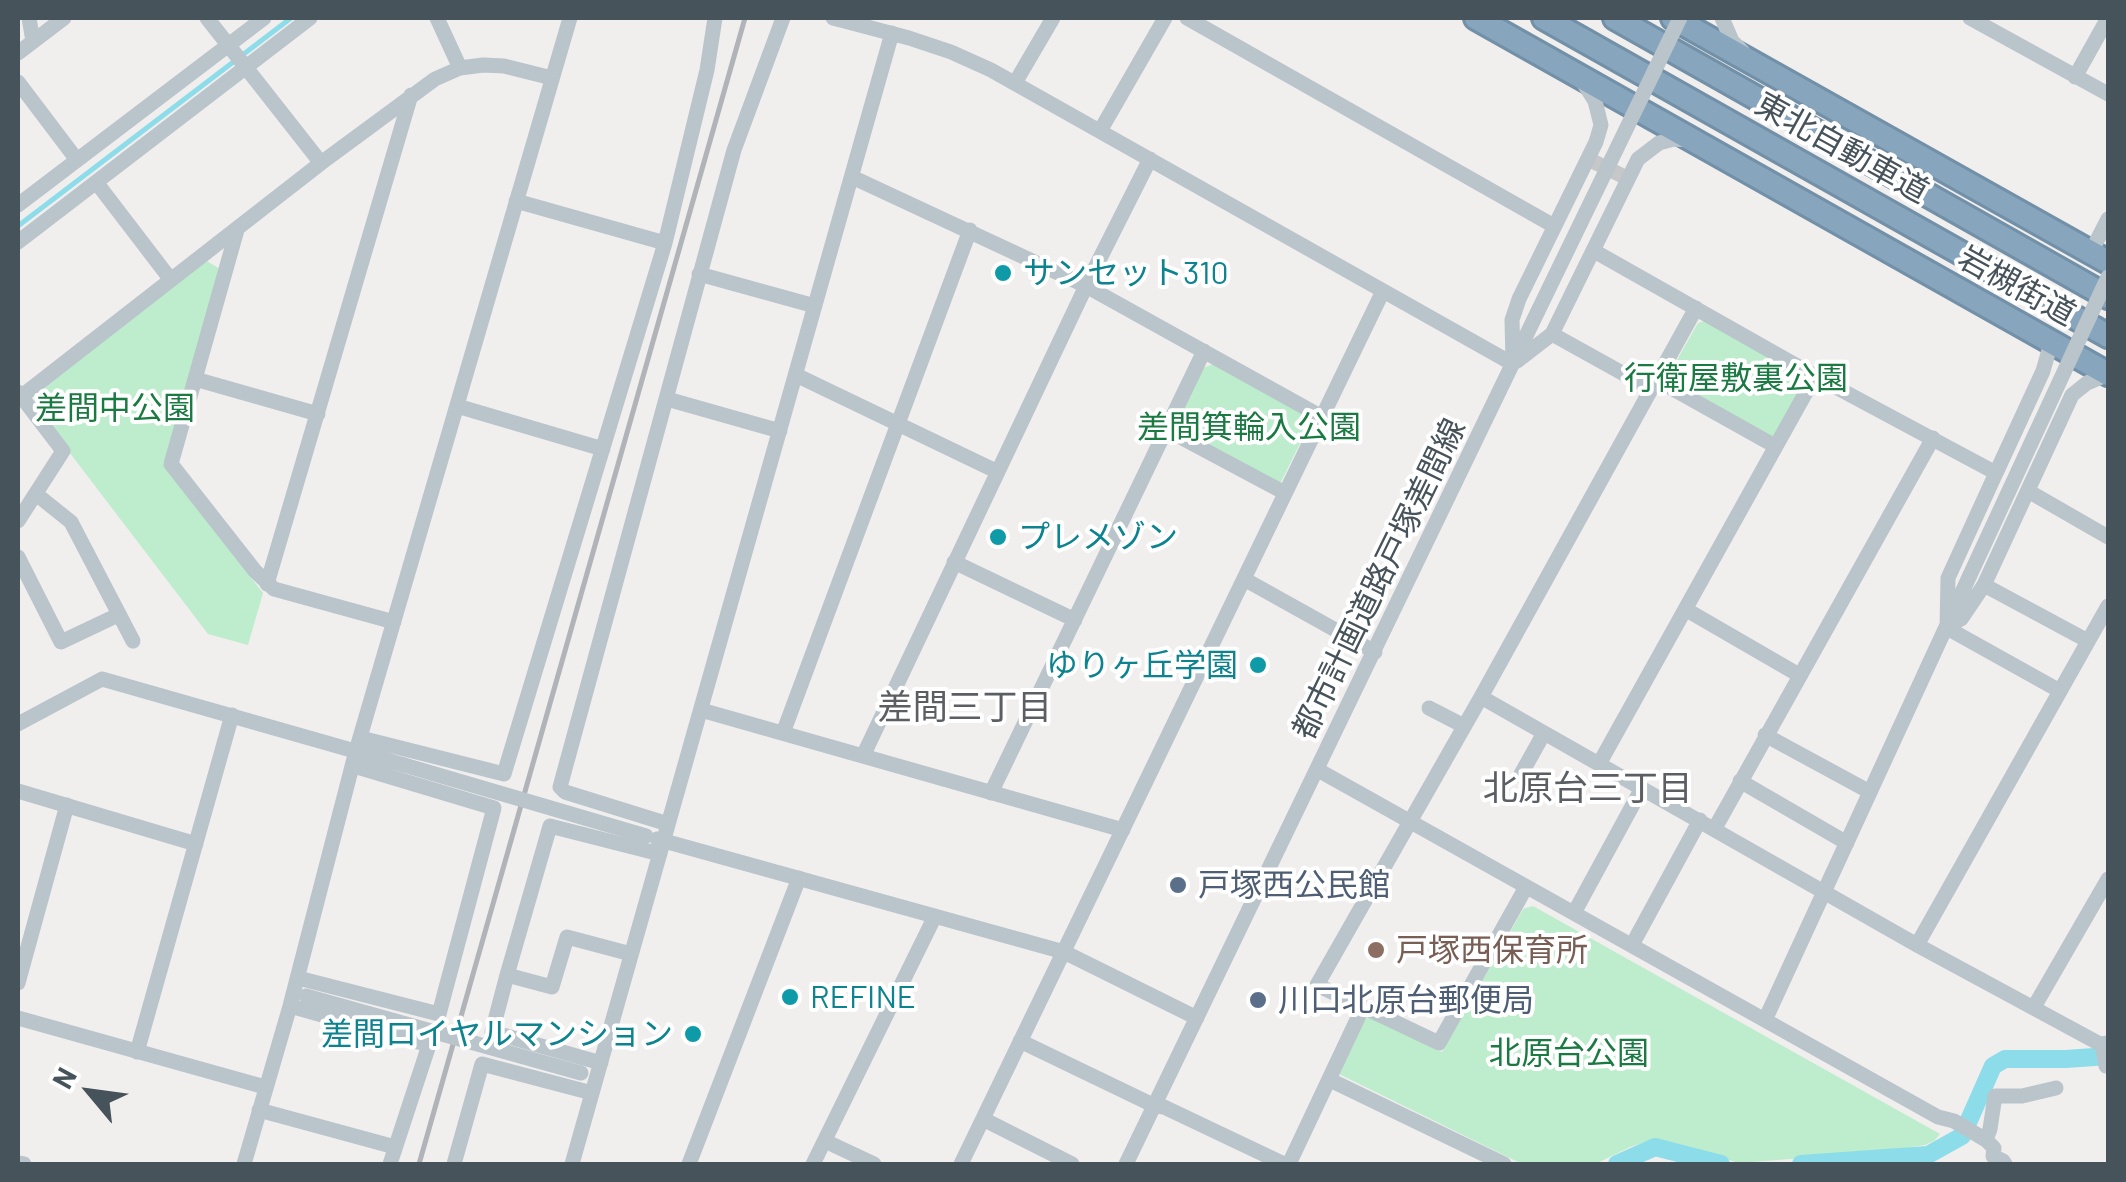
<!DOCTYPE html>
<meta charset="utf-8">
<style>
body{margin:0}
#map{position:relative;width:2126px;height:1182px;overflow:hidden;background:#f1eeee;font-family:Barlow,sans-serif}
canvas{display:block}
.frame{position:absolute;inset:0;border:20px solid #47535b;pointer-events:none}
.north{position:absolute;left:40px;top:1042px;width:100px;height:100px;-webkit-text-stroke:8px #fff;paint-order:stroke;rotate:299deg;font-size:28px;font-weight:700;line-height:40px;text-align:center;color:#47535b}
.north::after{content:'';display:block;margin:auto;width:35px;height:45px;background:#47535b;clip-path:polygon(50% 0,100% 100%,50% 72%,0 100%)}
</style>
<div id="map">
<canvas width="2126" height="1182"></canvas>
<div class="frame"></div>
<div class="north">N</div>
</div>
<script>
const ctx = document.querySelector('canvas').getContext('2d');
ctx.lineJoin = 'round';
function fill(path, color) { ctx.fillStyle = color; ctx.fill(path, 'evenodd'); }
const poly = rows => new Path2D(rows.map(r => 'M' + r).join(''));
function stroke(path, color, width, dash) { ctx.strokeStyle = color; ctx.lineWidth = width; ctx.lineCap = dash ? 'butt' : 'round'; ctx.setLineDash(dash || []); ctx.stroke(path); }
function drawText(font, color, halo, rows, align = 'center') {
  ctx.font = font + ' Barlow,"Noto Sans JP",sans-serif'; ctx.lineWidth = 8; ctx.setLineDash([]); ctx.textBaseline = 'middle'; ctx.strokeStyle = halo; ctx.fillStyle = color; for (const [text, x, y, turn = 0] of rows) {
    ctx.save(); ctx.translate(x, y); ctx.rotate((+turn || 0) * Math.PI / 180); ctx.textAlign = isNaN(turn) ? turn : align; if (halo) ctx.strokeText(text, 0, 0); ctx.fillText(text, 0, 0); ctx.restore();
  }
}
fill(poly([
 [205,260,220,269,164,466,263,593,248,645,208,634,34,406,34,392],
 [1708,320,1800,371,1804,382,1775,436,1766,437,1670,384,1669,374,1698,323],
 [1213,364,1305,414,1308,427,1281,482,1275,484,1179,431,1176,423,1203,368],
 [1533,906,1940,1134,1934,1141,1925,1145,1879,1152,1739,1163,1675,1143,1654,1139,1630,1147,1595,1164,1522,1164,1339,1074,1359,1021,1369,1017,1442,1052,1523,909]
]), '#bdedcc');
stroke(poly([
 [18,226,291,18]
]), '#8cdde9', 5);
stroke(poly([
 [1617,1164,1655,1147,1721,1164],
 [1801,1164,1928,1155,1962,1136,1993,1066,2005,1059,2066,1059,2108,1056]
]), '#8cdde9', 18);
stroke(poly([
 [1588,159,1629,179]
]), '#c6c7c9', 15, [15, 8]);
const highway = poly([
 [1476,18,2108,374],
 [1544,18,2108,336],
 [1615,18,2108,297],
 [1673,18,2108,262]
]);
stroke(highway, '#7290a7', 28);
stroke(poly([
 [29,18,33,41],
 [207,18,321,163],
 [437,18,460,68],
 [833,18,909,38,951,52,991,70,1513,364],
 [1187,18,1554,226],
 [1722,18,1732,41,1743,52],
 [1970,18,2108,94],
 [18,53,64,18],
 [2075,77,2108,18],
 [18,82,77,160],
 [1015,83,1053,18],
 [1100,131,1165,18],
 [852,177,1086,286,1322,417],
 [96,182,171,280],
 [516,201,665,243],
 [18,205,264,18],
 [237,230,171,464,255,571,274,589,394,622],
 [18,242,310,18],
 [1594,251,1815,376,1996,473,1948,578,1947,628],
 [2091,252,2108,219],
 [699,274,815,306],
 [1552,334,1651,389],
 [1513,360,1512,320,1519,299,1596,142,1601,125,1595,101,1583,82],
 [1517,361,1552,334,1638,159,1659,143,1674,139,1690,140],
 [796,375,998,472],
 [195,379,318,414],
 [1657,380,1775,446],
 [18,392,63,451,18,521],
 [18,399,321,163,435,79,460,68,483,65,504,66,552,78],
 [667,399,780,431],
 [457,406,603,449],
 [1167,430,1285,493],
 [1996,473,2043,371,2051,343],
 [2028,491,2108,537],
 [36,494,71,522,133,641],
 [18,557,61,642,118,615],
 [954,562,1075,620],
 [1244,579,1375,652],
 [267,584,411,95],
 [1984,585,2088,641],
 [1685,609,1799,675],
 [1950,625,1961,619,1984,585,2072,395,2087,383,2108,374],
 [1947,628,2060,691],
 [1481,697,1917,945,2100,1044,2108,1043],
 [1429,708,1464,726],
 [701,710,1123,830],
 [18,724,102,679,404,765],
 [783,733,970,230],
 [1765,735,1870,792],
 [361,738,504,774,665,243,707,70,715,18],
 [863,756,1086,286,1150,159],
 [1599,764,1815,376],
 [1318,770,1938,1117,1954,1121,1986,1140,1994,1148,1993,1156,2003,1161,2005,1164],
 [1520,776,1544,733],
 [1740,781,1847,843],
 [18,791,196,844],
 [991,793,1204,351],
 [668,824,565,792,560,787,734,150,783,18],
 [1715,828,1933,438],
 [657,839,1064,952,1197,1018],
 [1526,887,1439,1043,1317,985,1481,697,1696,308],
 [1574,913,1642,788],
 [1632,945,1700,820],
 [1917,945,2108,606],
 [507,975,552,987,567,937,631,954],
 [298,978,439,1014,494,808,354,766],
 [18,983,67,805],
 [290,1006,429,1045,390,1164],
 [2034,1007,2108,879],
 [18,1018,265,1087],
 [1765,1020,1970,575],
 [1020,1041,1155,1106,1164,1107,1284,1164],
 [2102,1044,2106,1066],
 [137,1052,232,715],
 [601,1063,492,1032,507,975,550,826,660,854],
 [1330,1080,1504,1164],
 [259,1110,395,1147],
 [983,1119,1072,1164],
 [1986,1140,1990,1129,1995,1096,2022,1096,2056,1088],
 [825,1141,874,1164],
 [18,1163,24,1164],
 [244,1164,290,1006,356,751,570,18],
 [454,1164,482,1064,592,1093],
 [572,1164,892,33],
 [689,1164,799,878],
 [813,1164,935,916],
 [961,1164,1383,291],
 [1126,1164,1538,311],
 [1289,1164,1363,1007]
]), '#bac4cb', 15);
stroke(highway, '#87a5bc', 22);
stroke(poly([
 [419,1164,745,18]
]), '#b0b4b8', 5);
stroke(poly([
 [1538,311,1680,18],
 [1970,575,2108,277],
 [404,765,646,836],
 [306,996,581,1073]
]), '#bac4cb', 15);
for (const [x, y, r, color] of [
 [1003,273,10,"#0f9aa8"],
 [998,537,10,"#0f9aa8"],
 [1258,665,10,"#0f9aa8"],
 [1178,885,10,"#5c6f8a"],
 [1376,950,10,"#8d6e63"],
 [790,997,10,"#0f9aa8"],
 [1258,1000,10,"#5c6f8a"],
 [693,1034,10,"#0f9aa8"]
]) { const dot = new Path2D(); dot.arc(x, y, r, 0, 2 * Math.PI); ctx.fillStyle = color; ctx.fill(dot); stroke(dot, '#fff', 4); }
drawText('32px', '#47535b', '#fff', [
 ["東北自動車道",1842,148,29],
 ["岩槻街道",2017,286,29],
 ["都市計画道路戸塚差間線",1379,579,-64]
]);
drawText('32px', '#0d838f', '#fff', [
 ["サンセット310",1023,273],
 ["プレメゾン",1018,537],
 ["ゆりヶ丘学園",1238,665,"right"],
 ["REFINE",810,997],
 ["差間ロイヤルマンション",673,1034,"right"]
], 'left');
drawText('32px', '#1a7a42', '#fff', [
 ["行衛屋敷裏公園",1736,378],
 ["差間中公園",115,408],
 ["差間箕輪入公園",1249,427],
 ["北原台公園",1569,1053]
]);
drawText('32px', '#4e5e75', '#fff', [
 ["戸塚西公民館",1198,885],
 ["川口北原台郵便局",1278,1000]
], 'left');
drawText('32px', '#785e54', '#fff', [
 ["戸塚西保育所",1396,950]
], 'left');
drawText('35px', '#5b5f63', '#fff', [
 ["差間三丁目",965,707],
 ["北原台三丁目",1588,788]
]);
</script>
